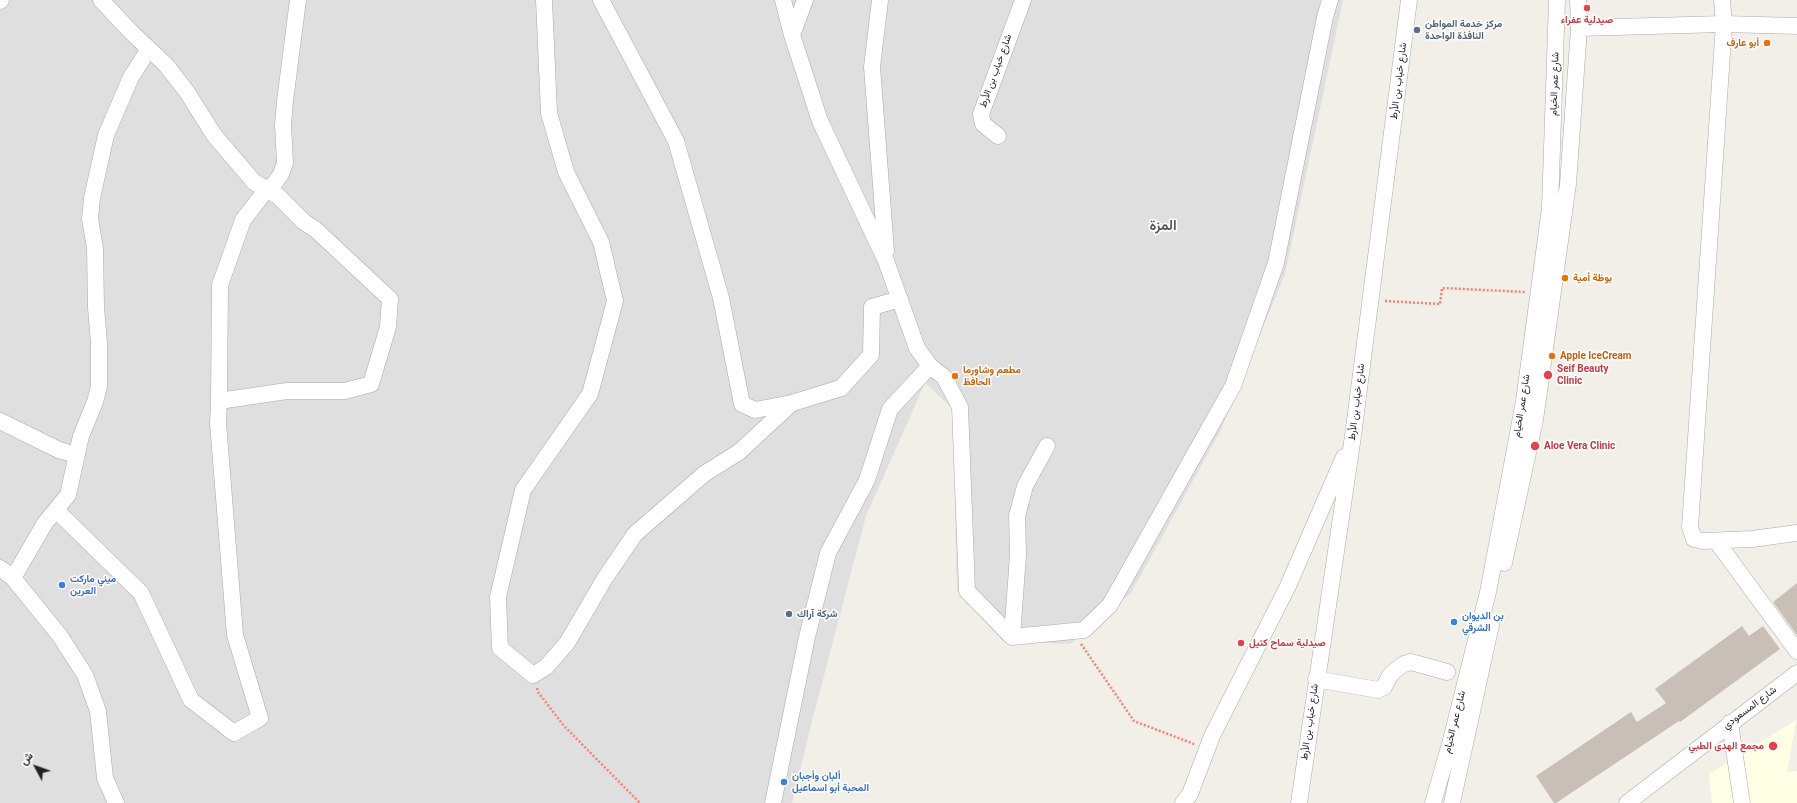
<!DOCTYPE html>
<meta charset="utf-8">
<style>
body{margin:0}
#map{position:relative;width:1797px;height:803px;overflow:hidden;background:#f2efe9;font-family:Roboto,Vazirmatn,sans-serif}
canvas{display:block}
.north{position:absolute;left:16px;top:747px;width:40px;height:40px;-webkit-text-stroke:3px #fff;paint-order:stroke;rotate:311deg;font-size:11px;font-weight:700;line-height:16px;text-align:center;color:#222}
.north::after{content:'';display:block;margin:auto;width:14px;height:18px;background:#222;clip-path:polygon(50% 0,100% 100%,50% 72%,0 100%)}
</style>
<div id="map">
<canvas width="1797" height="803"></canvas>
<div class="north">ش</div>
</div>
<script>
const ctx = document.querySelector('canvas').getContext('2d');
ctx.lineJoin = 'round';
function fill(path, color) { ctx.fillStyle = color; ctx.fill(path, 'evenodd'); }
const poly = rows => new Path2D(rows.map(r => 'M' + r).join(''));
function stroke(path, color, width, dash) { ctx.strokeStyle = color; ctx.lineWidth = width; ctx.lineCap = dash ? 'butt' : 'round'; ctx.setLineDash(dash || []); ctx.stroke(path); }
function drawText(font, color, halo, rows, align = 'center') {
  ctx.font = font + ' Roboto,Vazirmatn,sans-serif'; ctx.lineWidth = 3; ctx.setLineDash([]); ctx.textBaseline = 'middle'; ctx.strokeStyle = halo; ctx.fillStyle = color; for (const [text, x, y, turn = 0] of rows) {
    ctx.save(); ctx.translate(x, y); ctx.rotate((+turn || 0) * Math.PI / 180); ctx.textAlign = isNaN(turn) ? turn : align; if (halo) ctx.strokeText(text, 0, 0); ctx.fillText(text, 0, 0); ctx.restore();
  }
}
fill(poly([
 [0,0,1343,0,1285,274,1220,432,1131,593,1070,644,1003,641,957,590,953,409,925,383,866,516,811,725,792,803,0,803]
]), '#e0dfdf');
fill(poly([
 [1796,720,1787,772,1797,771,1797,803,1712,803,1709,774]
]), '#ffffe5');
fill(poly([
 [1797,583,1797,635,1773,602],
 [1742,626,1749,636,1763,626,1780,649,1680,722,1679,721,1556,803,1554,803,1536,776,1631,712,1637,722,1666,703,1655,689]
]), '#c7bfb8');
const minor = poly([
 [544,0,549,113,566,172,601,242,615,301,590,394,523,490,498,597,500,648,533,675,546,667,567,643,605,578,635,534,704,474,739,452,792,403,841,388,871,355,872,307,900,299],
 [601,0,676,141,721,298,742,404,755,410,792,403],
 [783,0,792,35,820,121,886,261,917,348,930,366,944,377,960,407,967,591,1012,637,1084,630,1110,605,1233,386,1276,263,1325,17,1330,0],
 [880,0,872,67,886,251],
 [1722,0,1724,24,1690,527,1694,539,1703,541,1752,539,1797,533],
 [0,1,1,0],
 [1579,28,1724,24,1797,26],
 [792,35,805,0],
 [998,136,983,124,981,114,1023,0],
 [219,401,220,285,243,220,267,189,274,184,281,174,285,163,283,125,285,101,298,0],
 [0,421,59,450,76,455],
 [56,510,141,593,191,700,234,733,260,718,235,635,218,423,219,401,287,391,345,391,371,384,388,327,390,299,315,229,304,222,278,196,254,182,214,135,187,92,166,65,131,32,101,0],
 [1717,542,1797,651],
 [1504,563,1535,420,1568,184,1579,28,1578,0],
 [0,568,13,578,60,636,85,675,98,711,105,778,116,803],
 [13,578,45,523,68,495,81,436,95,402,99,386,99,343,96,307,95,248,90,219,92,198,106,135,131,77,149,49],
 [1012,637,1018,555,1017,516,1025,486,1047,446],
 [1316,679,1378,690,1384,687,1389,677,1393,672,1404,664,1411,662,1447,672],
 [1730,723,1742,803],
 [773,803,807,637,828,553,867,480,890,409,930,366],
 [1183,803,1190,794,1212,736,1288,586,1344,457],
 [1299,803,1353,436,1409,0],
 [1433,803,1450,744,1488,592,1524,401,1550,208,1557,0],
 [1452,803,1491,625],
 [1627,803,1797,673]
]);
stroke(minor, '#a9a9a9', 17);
stroke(poly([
 [1385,301,1440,304,1442,288,1525,292],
 [1081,644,1134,721,1194,744],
 [537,688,538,692,564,726,640,803]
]), '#fa8072', 2.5, [2, 2]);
stroke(minor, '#fff', 16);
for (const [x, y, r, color] of [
 [1587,8,4,"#e0444e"],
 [1417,30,4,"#5c6f8a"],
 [1767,43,4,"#e8710a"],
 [1565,278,4,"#e8710a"],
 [1552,356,4,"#e8710a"],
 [1548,375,5,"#e0444e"],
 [955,376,4,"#e8710a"],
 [1535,446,5,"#e0444e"],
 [62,585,4,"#3f7fe0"],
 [789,614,4,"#5c6f8a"],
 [1454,622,4,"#3f7fe0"],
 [1241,643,4,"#e0444e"],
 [1773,746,5,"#e0444e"],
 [784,782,4,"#3f7fe0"]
]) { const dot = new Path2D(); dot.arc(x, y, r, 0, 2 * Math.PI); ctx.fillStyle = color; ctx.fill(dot); stroke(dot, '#fff', 1.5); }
drawText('bold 10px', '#be3a42', '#fff', [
 ["صيدلية عفراء",1587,20,"center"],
 ["Seif Beauty",1557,369],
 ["Clinic",1557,381],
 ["Aloe Vera Clinic",1544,446],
 ["صيدلية سماح كتيل",1249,643],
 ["مجمع الهدى الطبي",1764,746,"right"]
], 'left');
drawText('bold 10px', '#4e5e75', '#fff', [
 ["مركز خدمة المواطن",1425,24],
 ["النافذة الواحدة",1425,36],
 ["شركة آراك",797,614]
], 'left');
drawText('bold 10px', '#c56008', '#fff', [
 ["أبو عارف",1759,43,"right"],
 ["بوظة أمية",1573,278],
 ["Apple IceCream",1560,356],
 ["مطعم وشاورما",963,370],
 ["الحافظ",963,382]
], 'left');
drawText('10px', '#222', '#fff', [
 ["شارع خباب بن الأرط",996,71,-70],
 ["شارع خباب بن الأرط",1399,81,-83],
 ["شارع عمر الخيام",1555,84,-88],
 ["شارع خباب بن الأرط",1357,402,-83],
 ["شارع عمر الخيام",1522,406,-81],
 ["شارع المسعودي",1750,708,-37],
 ["شارع خباب بن الأرط",1310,722,-82],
 ["شارع عمر الخيام",1455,722,-76]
]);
drawText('bold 10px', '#366cbe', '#fff', [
 ["ميني ماركت",70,579],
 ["العرين",70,591],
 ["بن الديوان",1462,616],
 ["الشرقي",1462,628],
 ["ألبان وأجبان",792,776],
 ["المحبة أبو اسماعيل",792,788]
], 'left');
drawText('bold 14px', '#555', '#fff', [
 ["المزة",1163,226]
]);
</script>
